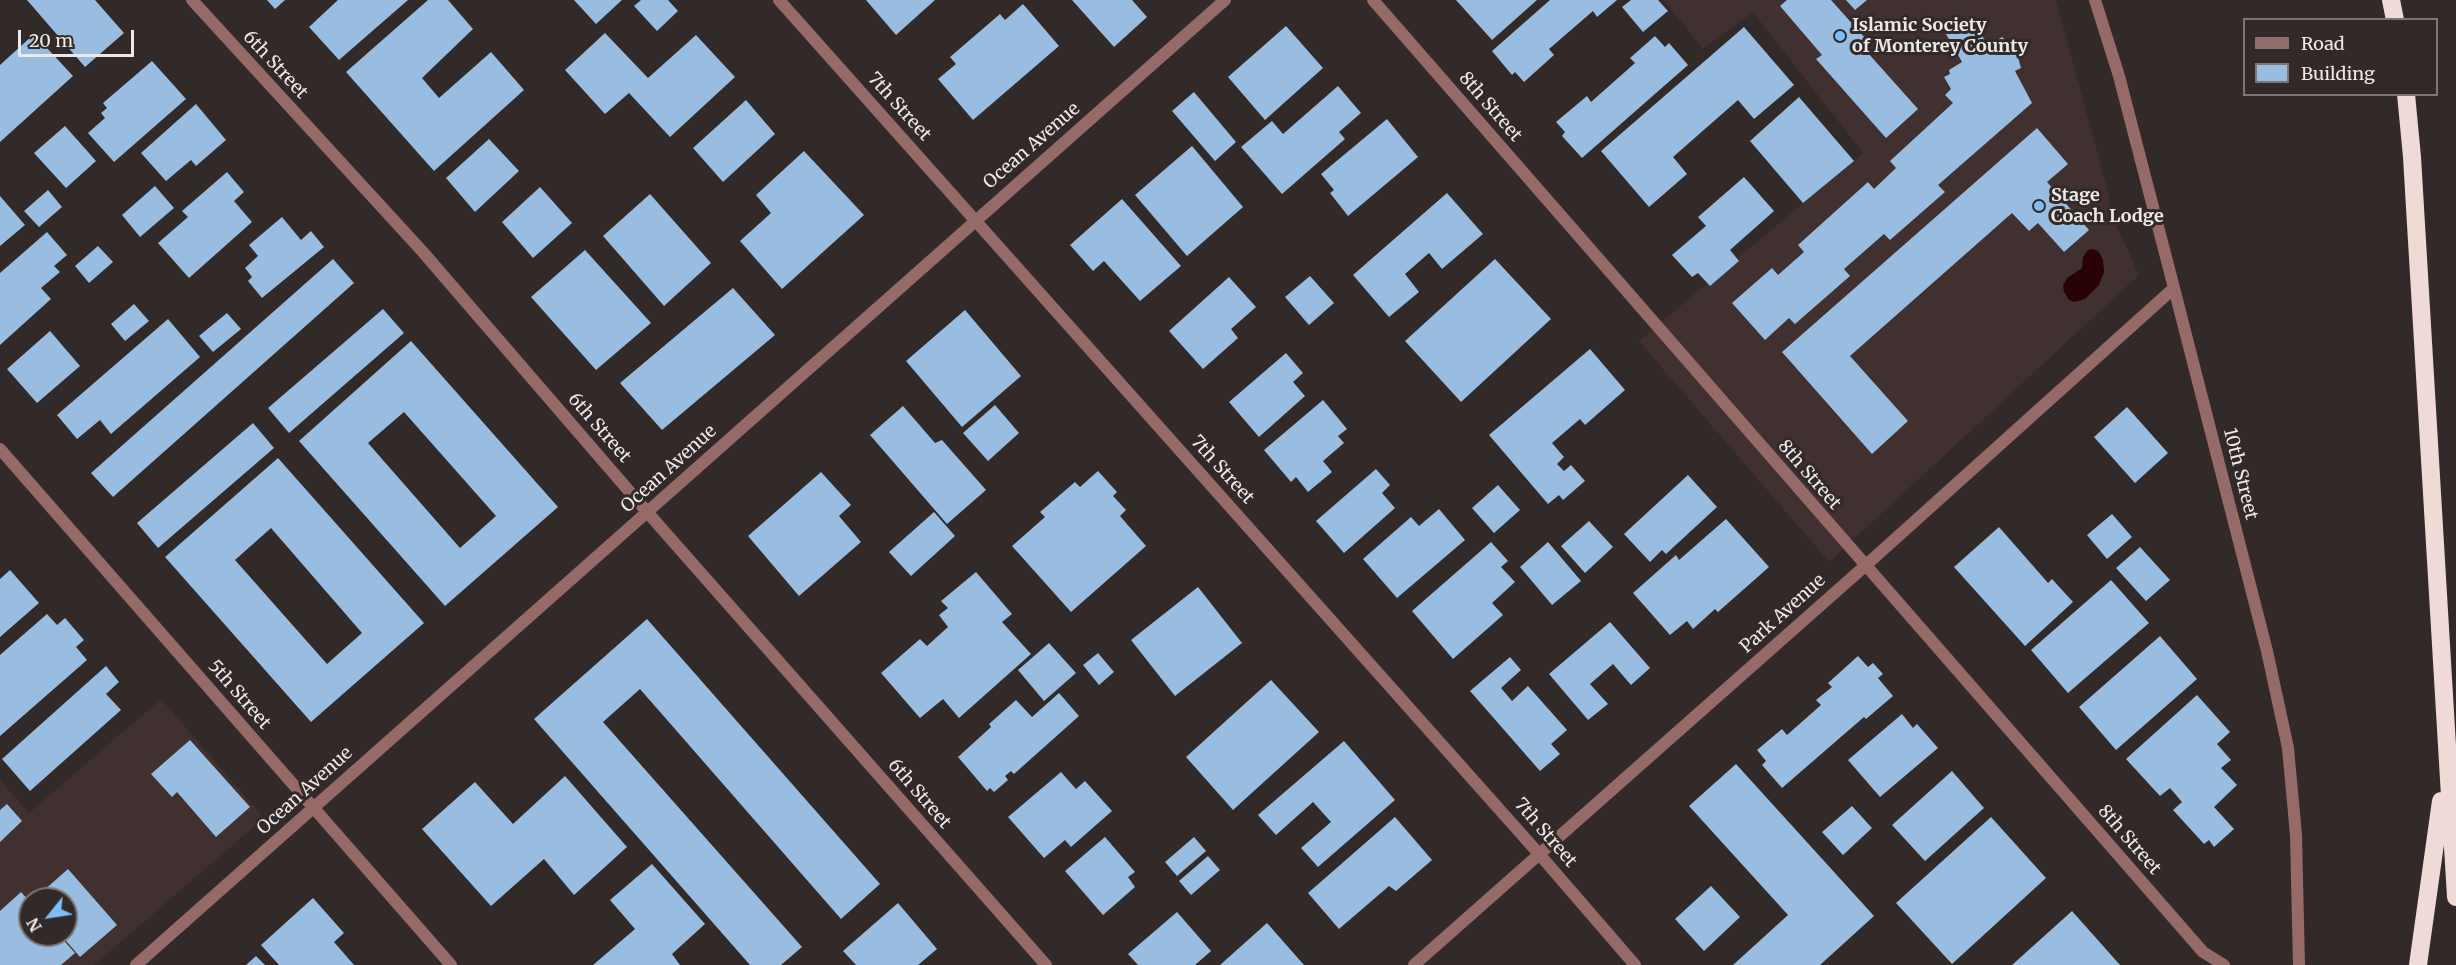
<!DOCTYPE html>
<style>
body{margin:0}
#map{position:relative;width:2456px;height:965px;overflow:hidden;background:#322a29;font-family:Merriweather,serif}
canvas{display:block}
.legend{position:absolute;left:2243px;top:18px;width:195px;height:78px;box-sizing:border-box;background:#322a29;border:2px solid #7d7675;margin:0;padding:8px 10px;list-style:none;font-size:18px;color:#eee9e8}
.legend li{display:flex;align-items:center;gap:12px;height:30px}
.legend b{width:30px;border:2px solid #7d7675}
.north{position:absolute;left:18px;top:887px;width:60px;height:60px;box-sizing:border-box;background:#322a29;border:2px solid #7d7675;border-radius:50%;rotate:240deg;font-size:16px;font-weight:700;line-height:24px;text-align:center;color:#eee9e8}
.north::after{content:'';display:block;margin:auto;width:21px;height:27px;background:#7dbef9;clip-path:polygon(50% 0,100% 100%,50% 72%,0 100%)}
.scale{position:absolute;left:18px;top:30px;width:116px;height:27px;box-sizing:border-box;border:3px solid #eee9e8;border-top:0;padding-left:8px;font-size:18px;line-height:21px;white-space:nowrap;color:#eee9e8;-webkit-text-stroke:4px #322a29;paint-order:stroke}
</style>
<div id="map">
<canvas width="2456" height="965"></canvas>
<ul class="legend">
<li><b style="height:8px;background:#956a68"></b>Road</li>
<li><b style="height:16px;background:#98bde0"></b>Building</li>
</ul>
<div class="north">N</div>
<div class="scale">20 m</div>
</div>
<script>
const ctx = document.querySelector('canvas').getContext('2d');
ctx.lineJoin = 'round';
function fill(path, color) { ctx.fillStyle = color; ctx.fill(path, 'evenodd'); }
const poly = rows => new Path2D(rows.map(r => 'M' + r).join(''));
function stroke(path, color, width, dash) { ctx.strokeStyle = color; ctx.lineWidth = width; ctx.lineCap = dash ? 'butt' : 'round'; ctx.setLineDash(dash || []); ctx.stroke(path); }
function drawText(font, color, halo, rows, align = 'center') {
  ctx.font = font + ' Merriweather,serif'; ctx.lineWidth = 6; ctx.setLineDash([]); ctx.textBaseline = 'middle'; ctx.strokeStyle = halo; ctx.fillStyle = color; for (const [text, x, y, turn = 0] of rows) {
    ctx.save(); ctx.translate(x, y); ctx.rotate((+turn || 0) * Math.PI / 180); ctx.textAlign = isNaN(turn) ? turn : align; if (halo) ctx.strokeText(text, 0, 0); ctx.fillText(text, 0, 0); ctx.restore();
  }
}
fill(poly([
 [1664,0,2056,0,2109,196,2110,211,2139,275,1829,562,1639,341,1863,153,1753,12,1703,49],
 [161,699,264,818,94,965,0,965,0,780,29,813],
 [30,899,66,899,66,935,30,935]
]), '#403130');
fill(poly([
 [2094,249,2099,252,2103,260,2104,272,2099,285,2085,299,2074,302,2069,300,2064,292,2063,286,2067,278,2082,268,2083,257,2088,250]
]), '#280205');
fill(poly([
 [27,0,95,0,124,33,85,67],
 [267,0,285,0,275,9],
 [338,0,408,0,339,60,309,27],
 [428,0,448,0,473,29,422,78,439,98,491,52,524,90,434,171,346,72],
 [574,0,622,0,596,24],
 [641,0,668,0,678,11,657,31,634,6],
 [866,0,935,0,896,35],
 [1072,0,1132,0,1147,17,1114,47],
 [1456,0,1537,0,1492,40],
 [1550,0,1617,0,1597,17,1593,11,1549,49,1554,55,1524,82,1515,72,1512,75,1492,51],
 [1631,0,1658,0,1668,11,1643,32,1622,7],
 [1787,0,1831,0,1865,38,1859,43,1918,109,1886,138,1816,59,1822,55,1780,6],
 [1846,0,1867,0,1855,10],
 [1023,4,1059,46,973,120,938,79,956,64,950,57,1000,14,1005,20],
 [1972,18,1988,46,2002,37,2016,50,2021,68,2015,71,2032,103,1938,185,1945,192,1890,240,1884,234,1844,269,1850,276,1795,324,1789,318,1765,340,1732,303,1772,268,1778,275,1804,252,1798,245,1868,182,1874,189,1896,168,1890,161,1953,103,1945,95,1951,89,1944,77,1950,74,1949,70,1962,62,1946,34],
 [1286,26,1323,68,1265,120,1228,77],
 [1744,27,1794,85,1754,119,1738,100,1673,157,1687,174,1649,207,1601,151],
 [605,33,648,78,696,35,735,77,670,137,629,93,605,114,565,70],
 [34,34,73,76,0,142,0,65],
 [1655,36,1665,47,1669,43,1688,65,1582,158,1562,136,1565,132,1556,122,1587,96,1591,102,1635,63,1630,58],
 [152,61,186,99,114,162,88,133,105,118,101,113,107,108,103,103],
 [1338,86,1361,113,1339,132,1345,139,1282,194,1241,147,1272,121,1283,134],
 [1194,92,1236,142,1215,161,1172,111],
 [1799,97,1854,161,1803,203,1750,141],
 [746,100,775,134,723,182,693,148],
 [196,104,226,140,196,166,191,160,166,181,141,153],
 [1387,119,1418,157,1348,216,1330,193,1334,190,1321,174],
 [65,126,96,161,66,188,34,153],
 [2037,128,2068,164,2047,182,2089,230,2064,252,2038,223,2029,231,2012,213,1850,356,1908,421,1872,454,1782,352],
 [489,139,519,171,475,212,446,178],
 [1192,146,1243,207,1187,256,1135,195],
 [804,151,864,215,782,289,740,241,771,213,756,195],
 [227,172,244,192,234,201,252,222,189,278,158,243,188,217,182,211],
 [1744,177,1774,211,1730,250,1739,261,1710,286,1698,273,1692,277,1672,255,1706,226,1698,217],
 [155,186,174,208,140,237,122,215],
 [540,187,572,223,533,258,502,222],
 [48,190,62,207,39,227,24,211],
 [1447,193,1483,234,1442,269,1429,253,1405,274,1419,292,1389,317,1353,275],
 [650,194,711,263,664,306,603,236],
 [0,196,25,225,0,246],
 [1122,199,1181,266,1140,301,1104,261,1093,271,1070,245],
 [282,217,301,240,311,231,324,247,262,298,248,281,252,277,245,268,258,256,249,245],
 [47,232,67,255,54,266,60,272,41,288,51,299,0,345,0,273],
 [98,246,113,262,89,283,75,266],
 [585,250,651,323,596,370,531,297],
 [333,259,354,283,113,497,91,473],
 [1495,259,1551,319,1461,402,1405,341],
 [1310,276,1334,303,1309,325,1285,297],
 [1229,277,1256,307,1231,329,1238,338,1203,369,1169,331],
 [733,288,775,335,662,430,620,383],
 [134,304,149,321,125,341,111,324],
 [383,309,404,333,289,433,268,408],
 [965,310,1021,376,962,427,906,361],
 [227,313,241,329,213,352,199,336],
 [168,319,200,357,111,434,100,420,77,439,57,415],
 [50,331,80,366,37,403,7,369],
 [411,341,558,507,445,606,299,441],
 [404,412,496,516,460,548,368,443],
 [1590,349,1625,390,1585,425,1580,419,1552,443,1564,457,1557,464,1564,471,1571,465,1585,481,1563,500,1559,495,1548,504,1489,435],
 [1286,353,1303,373,1293,382,1305,396,1259,437,1229,402],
 [1323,400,1347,429,1338,436,1344,443,1323,461,1332,472,1308,492,1296,477,1291,482,1264,450],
 [995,405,1019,433,988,461,963,433],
 [903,406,935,443,942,440,986,490,947,524,870,435],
 [2127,407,2168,453,2135,483,2094,437],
 [253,423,274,448,158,548,137,523],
 [278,458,424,623,311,722,165,557],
 [271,528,362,633,327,664,235,560],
 [1376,469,1390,485,1382,493,1395,508,1344,553,1316,521],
 [1098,471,1117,492,1113,496,1126,510,1120,516,1146,546,1071,612,1012,546,1045,517,1040,512,1075,482,1080,487],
 [821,472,851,505,839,516,861,542,799,596,748,536],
 [1688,475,1717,507,1666,554,1662,550,1650,562,1624,534],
 [1498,485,1520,510,1494,533,1472,508],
 [1439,509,1465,540,1397,598,1363,559,1411,517,1419,526],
 [934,512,955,536,911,576,889,552],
 [2112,514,2132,537,2107,559,2087,535],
 [1726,519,1769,567,1718,612,1715,609,1693,629,1687,621,1670,635,1633,593,1676,555,1679,560],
 [1589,521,1613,547,1585,573,1561,546],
 [1999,527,2048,583,2052,579,2073,602,2025,646,1954,567],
 [1491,542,1508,561,1501,567,1515,582,1492,603,1503,615,1453,659,1412,611],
 [1548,542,1581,581,1552,605,1520,567],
 [2140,547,2170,580,2146,601,2116,568],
 [10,570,39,603,0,637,0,579],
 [976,572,1012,614,1002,622,1031,654,959,718,943,699,920,718,881,673,920,639,927,646,948,627,939,615,948,608,941,601],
 [2111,580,2149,623,2068,693,2031,650],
 [1198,587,1242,643,1175,696,1131,640],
 [47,614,57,625,65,618,84,640,76,647,87,660,0,736,0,655],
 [647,619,880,884,841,919,640,689,603,722,802,947,781,965,750,965,534,719],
 [1610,622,1650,668,1631,685,1613,664,1590,684,1608,704,1588,720,1549,674],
 [2160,636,2197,679,2116,750,2079,707],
 [1049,643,1076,673,1044,701,1018,670],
 [1098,653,1114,672,1099,685,1083,665],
 [1858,656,1868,667,1873,663,1883,674,1878,678,1893,696,1866,719,1864,717,1782,788,1762,765,1766,761,1757,750,1782,729,1787,735,1821,705,1816,700,1832,687,1828,683],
 [1510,657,1521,670,1501,688,1512,701,1528,686,1567,730,1551,744,1560,754,1540,771,1470,691],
 [106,666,119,682,106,694,121,710,30,791,2,759],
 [1271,680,1319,732,1233,810,1186,757],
 [1059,693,1079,716,1014,774,1011,771,1005,776,1008,780,994,792,990,788,987,791,958,757,991,727,989,724,1016,700,1032,717],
 [2197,695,2230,732,2217,744,2231,760,2221,768,2237,785,2214,807,2234,829,2214,847,2209,840,2204,844,2173,810,2182,802,2170,788,2160,796,2126,759],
 [1902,714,1913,728,1917,724,1938,748,1880,797,1848,760],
 [190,740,250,807,216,837,177,792,172,797,151,774],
 [1344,741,1395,800,1318,867,1301,848,1331,822,1313,802,1276,835,1258,815],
 [1736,764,1874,916,1820,965,1733,965,1788,915,1689,806],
 [1952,771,1984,808,1925,861,1892,825],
 [1061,772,1076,789,1085,781,1112,811,1071,847,1065,840,1044,858,1008,817],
 [565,776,627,847,574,895,544,859,491,906,422,829,475,782,513,824],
 [7,804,22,821,0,842,0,810],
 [1852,806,1872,828,1843,855,1822,832],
 [1395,817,1432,860,1396,891,1389,886,1339,929,1308,893],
 [1991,817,2046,878,1952,964,1896,903],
 [1105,837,1135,872,1128,877,1135,887,1103,915,1065,871],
 [1194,837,1206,851,1177,876,1165,862],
 [1208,856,1220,870,1191,895,1179,881],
 [652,864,705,924,672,954,680,965,593,965,635,929,610,900],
 [68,869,117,925,80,957,61,935,66,935,66,899,34,899],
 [1711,886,1740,917,1704,951,1675,919],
 [21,892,30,902,30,935,59,935,75,953,61,965,0,965,0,911],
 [313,898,344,933,334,942,354,965,279,965,261,945],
 [898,903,937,949,918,965,856,965,843,951],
 [2072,911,2120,965,2012,965],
 [1177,912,1211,951,1195,965,1138,965,1128,954],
 [1267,923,1304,965,1220,965],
 [256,956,265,965,246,965]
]), '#98bde0');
stroke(poly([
 [192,0,422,251,648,513,1046,965],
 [779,0,1540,855,1635,965],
 [1373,0,2203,952,2224,965],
 [2095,0,2119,76,2174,288,2267,651,2288,748,2296,835,2299,965],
 [0,449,451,965],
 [136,965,1225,0],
 [1414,965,1865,566,2174,288]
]), '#956a68', 12);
stroke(poly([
 [2391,0,2395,20],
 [2406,94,2412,157,2456,897],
 [2418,965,2441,801]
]), '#f0dad8', 18);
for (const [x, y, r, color] of [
 [1840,36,6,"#7dbef9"],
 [2039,206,6,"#7dbef9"]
]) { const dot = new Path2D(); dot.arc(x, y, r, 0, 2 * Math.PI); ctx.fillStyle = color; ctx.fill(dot); stroke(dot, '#322a29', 2); }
drawText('bold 18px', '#eee9e8', '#322a29', [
 ["Islamic Society",1852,26],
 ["of Monterey County",1852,47],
 ["Stage",2051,196],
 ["Coach Lodge",2051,217]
], 'left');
drawText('18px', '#eee9e8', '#322a29', [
 ["6th Street",275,65,47],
 ["7th Street",899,107,48],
 ["8th Street",1490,107,49],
 ["Ocean Avenue",1032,146,-41],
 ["6th Street",599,428,49],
 ["Ocean Avenue",669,469,-42],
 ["7th Street",1222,470,48],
 ["10th Street",2240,474,76],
 ["8th Street",1809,475,49],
 ["Park Avenue",1783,614,-42],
 ["5th Street",239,695,49],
 ["Ocean Avenue",305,791,-42],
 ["6th Street",919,794,49],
 ["7th Street",1545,833,49],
 ["8th Street",2129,840,49]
]);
</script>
